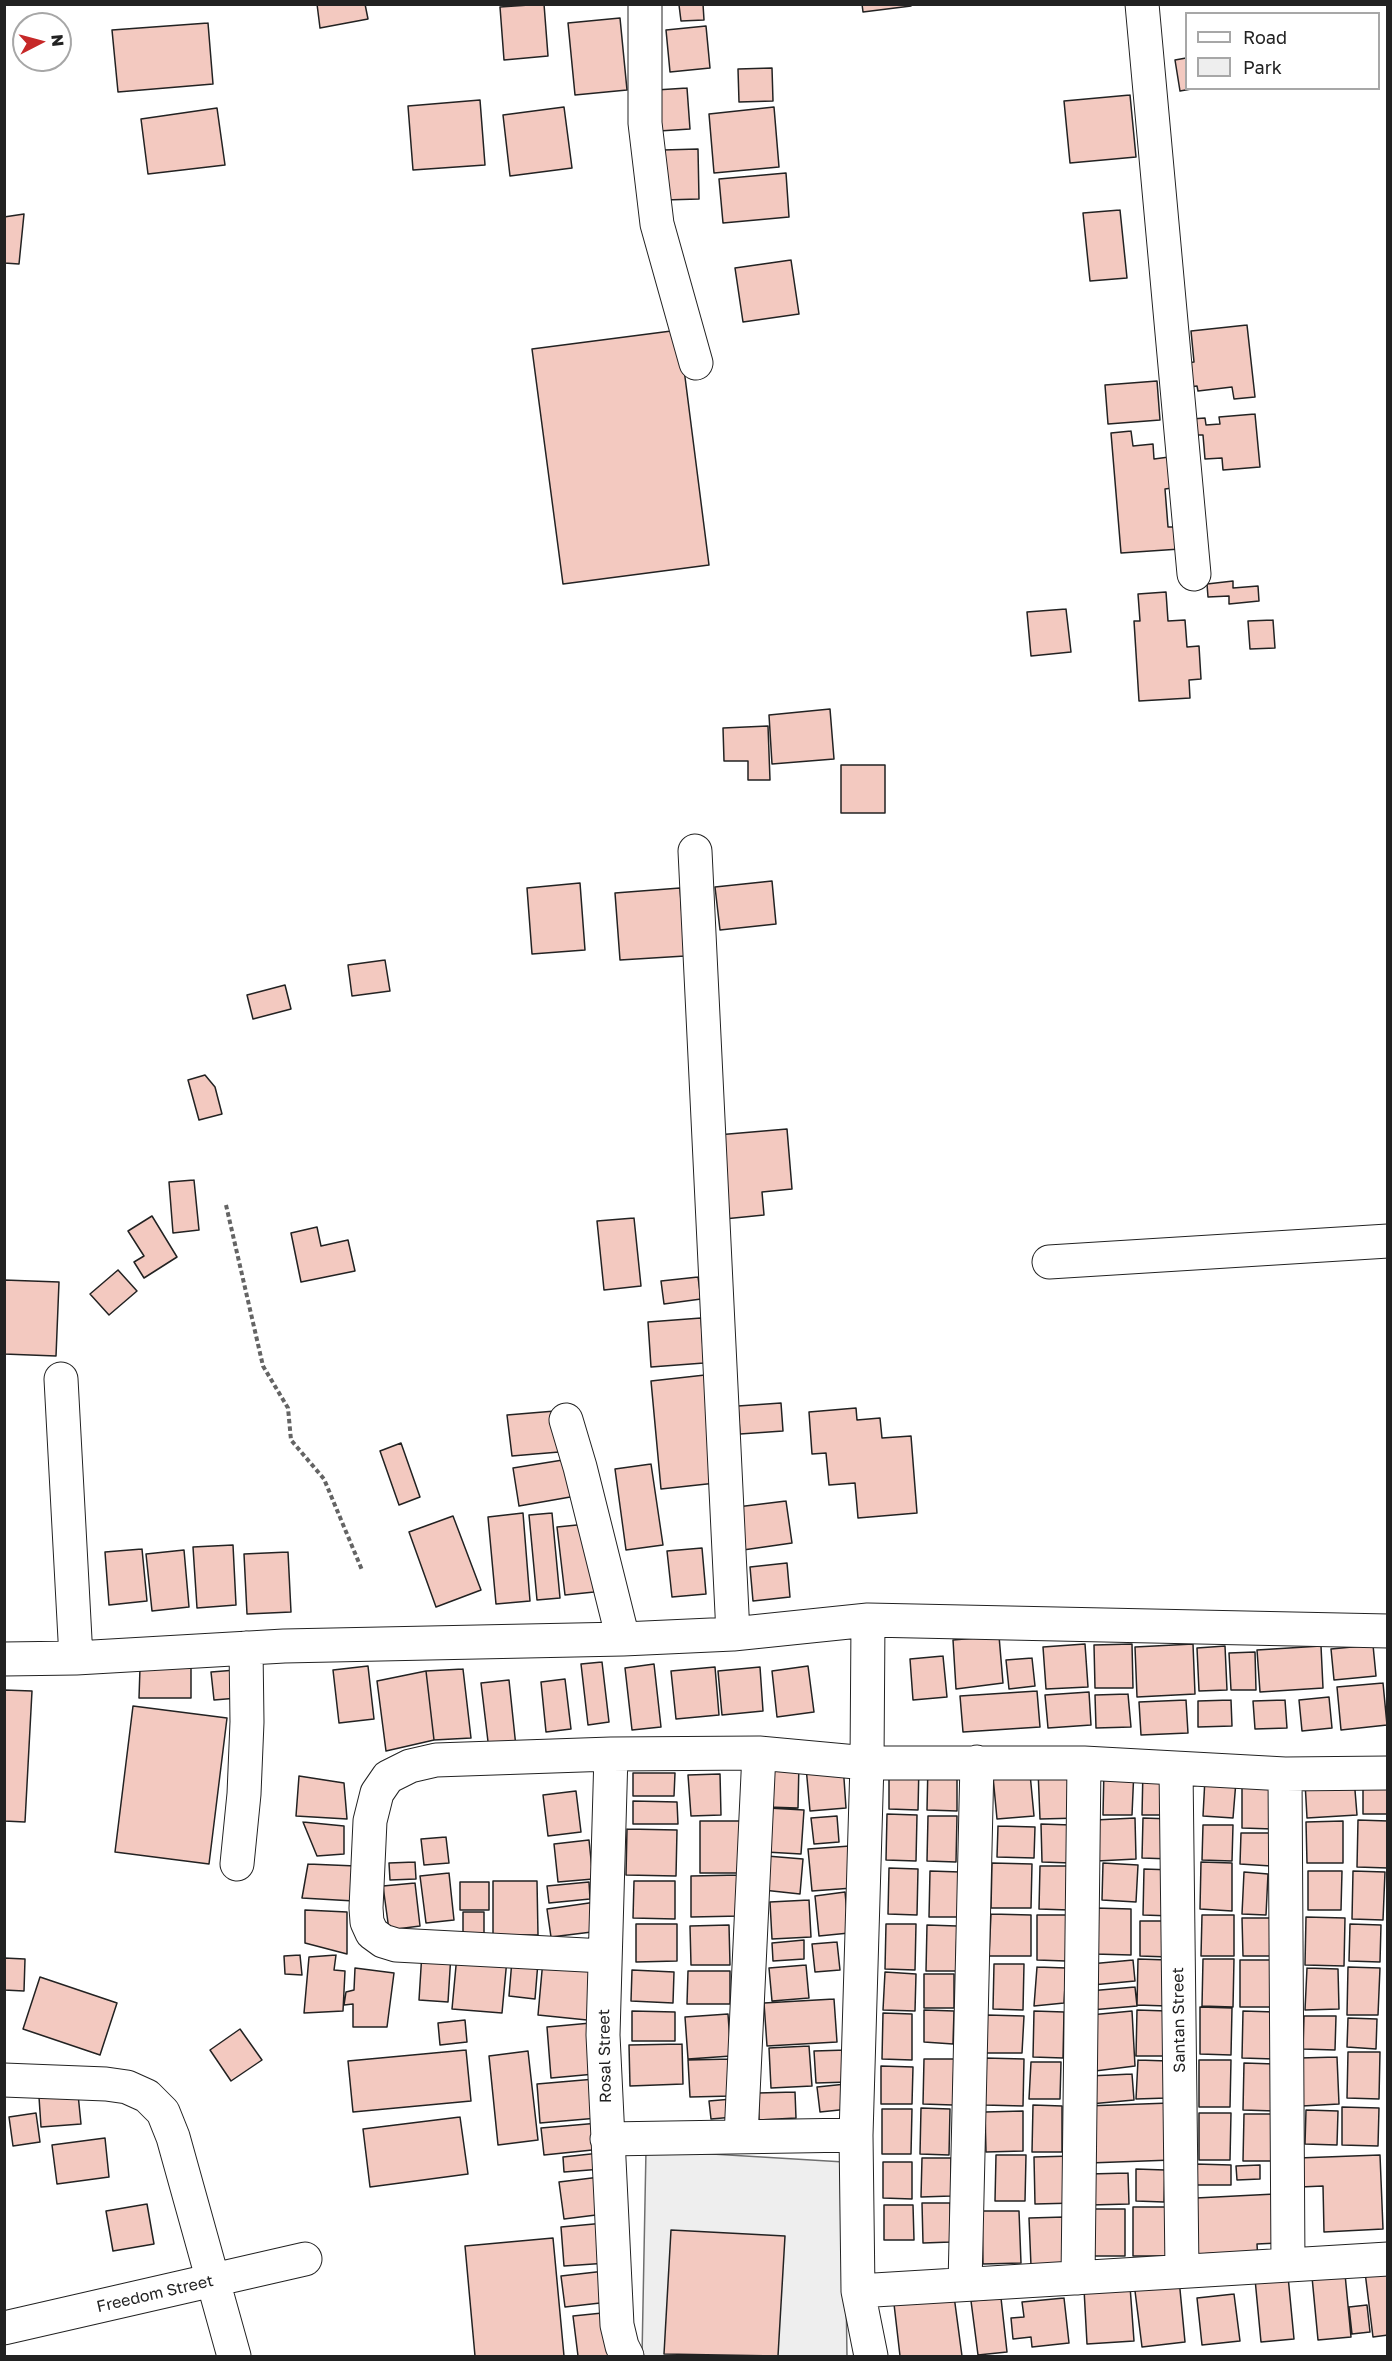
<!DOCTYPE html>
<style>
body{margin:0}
#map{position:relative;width:1392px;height:2361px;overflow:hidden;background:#fff;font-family:"Golos Text",sans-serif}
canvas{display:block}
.frame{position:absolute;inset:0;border:6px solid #222;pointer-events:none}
.legend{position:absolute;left:1185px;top:12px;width:195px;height:78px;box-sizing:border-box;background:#fff;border:2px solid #a7a7a7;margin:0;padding:8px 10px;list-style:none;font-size:18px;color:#222}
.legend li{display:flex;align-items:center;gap:12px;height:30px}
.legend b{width:30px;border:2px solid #a7a7a7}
.north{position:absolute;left:12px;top:12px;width:60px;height:60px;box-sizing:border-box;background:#fff;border:2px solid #a7a7a7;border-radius:50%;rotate:84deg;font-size:16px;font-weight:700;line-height:24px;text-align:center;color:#222}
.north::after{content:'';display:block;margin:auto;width:21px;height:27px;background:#c62828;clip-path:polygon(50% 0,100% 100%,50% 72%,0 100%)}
</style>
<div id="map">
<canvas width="1392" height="2361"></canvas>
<div class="frame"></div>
<ul class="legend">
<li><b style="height:8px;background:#fff"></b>Road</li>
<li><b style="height:16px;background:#eee"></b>Park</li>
</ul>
<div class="north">N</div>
</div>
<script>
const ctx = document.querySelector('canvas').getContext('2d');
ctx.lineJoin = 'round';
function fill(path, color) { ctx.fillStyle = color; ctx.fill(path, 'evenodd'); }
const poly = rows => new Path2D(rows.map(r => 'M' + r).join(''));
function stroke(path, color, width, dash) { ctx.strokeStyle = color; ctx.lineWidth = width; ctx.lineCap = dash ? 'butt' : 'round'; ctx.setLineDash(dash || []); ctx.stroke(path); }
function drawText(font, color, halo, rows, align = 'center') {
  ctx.font = font + ' "Golos Text",sans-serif'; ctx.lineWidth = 4.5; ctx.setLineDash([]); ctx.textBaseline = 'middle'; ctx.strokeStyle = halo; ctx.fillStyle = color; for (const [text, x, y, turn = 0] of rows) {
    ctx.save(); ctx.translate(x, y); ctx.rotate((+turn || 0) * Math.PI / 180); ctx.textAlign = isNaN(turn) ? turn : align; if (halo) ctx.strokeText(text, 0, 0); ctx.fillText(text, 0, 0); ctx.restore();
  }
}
const green = poly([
 [646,2150,844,2162,847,2356,642,2356,646,2150]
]);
fill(green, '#eee');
stroke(green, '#6f6f6f', 1.5);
const building = poly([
 [317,4,365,4,368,19,320,28,317,4],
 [544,4,548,56,504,60,500,7,544,4],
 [703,4,704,20,681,21,679,5,703,4],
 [862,4,911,4,911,6,863,12,862,4],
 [620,18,627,90,575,95,568,23,620,18],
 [208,23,213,84,118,92,112,30,208,23],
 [706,26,710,68,670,72,666,30,706,26],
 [1186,58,1186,88,1197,88,1180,91,1175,60,1186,58],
 [772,68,773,101,739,102,738,69,772,68],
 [687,88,690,129,659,131,656,90,687,88],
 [1130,95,1136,157,1070,163,1064,101,1130,95],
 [480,100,485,165,413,170,408,106,480,100],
 [564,107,572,168,510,176,503,115,564,107],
 [774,107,779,167,714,173,709,114,774,107],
 [217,108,225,165,148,174,141,119,217,108],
 [698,149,699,199,664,200,663,150,698,149],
 [786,173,789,217,723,223,719,179,786,173],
 [1120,210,1127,278,1090,281,1083,213,1120,210],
 [24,214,19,264,4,263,4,217,24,214],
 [791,260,799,314,743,322,735,268,791,260],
 [1247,325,1255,397,1234,399,1232,387,1198,391,1197,386,1189,387,1186,363,1194,362,1191,331,1247,325],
 [679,330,709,565,563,584,532,349,679,330],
 [1157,381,1160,420,1108,424,1105,385,1157,381],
 [1255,414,1260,467,1223,470,1222,458,1205,459,1203,435,1192,435,1191,419,1205,418,1206,425,1220,424,1219,417,1255,414],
 [1131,431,1133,446,1153,444,1154,459,1169,457,1172,488,1165,489,1168,527,1178,527,1180,549,1121,553,1111,433,1131,431],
 [1233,581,1233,588,1258,586,1259,601,1229,604,1229,596,1208,597,1207,584,1233,581],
 [1166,592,1168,621,1185,620,1187,647,1199,646,1201,679,1189,680,1190,698,1139,701,1134,621,1140,621,1138,594,1166,592],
 [1066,609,1071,652,1031,656,1027,612,1066,609],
 [1273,620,1275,648,1250,649,1248,621,1273,620],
 [830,709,834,759,772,764,769,715,830,709],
 [768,726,770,780,748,780,748,761,724,761,723,728,768,726],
 [841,765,885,765,885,813,841,813,841,765],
 [772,881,776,924,720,930,715,887,772,881],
 [580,883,585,950,532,954,527,888,580,883],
 [680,888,685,956,620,960,615,893,680,888],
 [385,960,390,991,352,996,348,965,385,960],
 [285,985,291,1009,253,1019,247,995,285,985],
 [205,1075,215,1087,222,1114,199,1120,188,1080,205,1075],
 [787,1129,792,1189,762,1192,764,1215,724,1219,717,1135,787,1129],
 [194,1180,199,1230,173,1233,169,1182,194,1180],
 [152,1216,177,1257,144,1278,134,1262,144,1256,128,1231,152,1216],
 [634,1218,641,1286,604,1290,597,1221,634,1218],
 [317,1227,321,1246,348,1240,355,1271,301,1282,291,1233,317,1227],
 [118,1270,137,1291,109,1315,90,1294,118,1270],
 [698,1277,701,1299,664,1304,661,1281,698,1277],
 [4,1280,59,1282,56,1356,4,1354,4,1280],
 [701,1318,704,1363,651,1367,648,1322,701,1318],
 [705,1375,716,1483,661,1489,651,1381,705,1375],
 [781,1403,783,1431,740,1434,738,1406,781,1403],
 [856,1408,857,1420,880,1418,882,1438,911,1436,917,1513,858,1518,855,1483,829,1485,826,1453,812,1454,809,1412,856,1408],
 [555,1411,559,1452,512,1456,507,1415,555,1411],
 [401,1443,420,1497,399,1505,380,1451,401,1443],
 [569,1459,576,1496,519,1506,513,1468,569,1459],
 [651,1464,663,1545,626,1550,615,1469,651,1464],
 [786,1501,792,1543,743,1550,737,1507,786,1501],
 [523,1513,530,1601,496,1604,488,1517,523,1513],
 [552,1513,560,1598,537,1600,529,1515,552,1513],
 [453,1516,481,1590,436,1607,409,1532,453,1516],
 [587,1524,594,1592,565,1595,557,1527,587,1524],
 [233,1545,236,1605,197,1608,193,1547,233,1545],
 [702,1548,706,1594,672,1597,667,1551,702,1548],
 [142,1549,147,1601,109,1605,105,1552,142,1549],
 [184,1550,189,1607,152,1611,146,1554,184,1550],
 [288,1552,291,1612,247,1614,244,1554,288,1552],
 [787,1563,790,1597,753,1601,750,1567,787,1563],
 [999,1636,1003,1683,956,1689,953,1640,999,1636],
 [1085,1644,1088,1687,1046,1689,1043,1647,1085,1644],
 [1132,1644,1133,1688,1095,1688,1094,1645,1132,1644],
 [1193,1644,1195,1694,1137,1697,1135,1647,1193,1644],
 [1373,1645,1376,1676,1334,1680,1331,1649,1373,1645],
 [1225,1646,1227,1690,1199,1691,1197,1648,1225,1646],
 [1321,1646,1323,1688,1260,1692,1257,1650,1321,1646],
 [1255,1652,1256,1690,1231,1690,1229,1653,1255,1652],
 [943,1656,947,1697,913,1700,910,1659,943,1656],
 [1032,1658,1035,1686,1009,1689,1006,1660,1032,1658],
 [602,1662,609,1722,588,1725,581,1664,602,1662],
 [654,1664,661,1727,632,1730,625,1668,654,1664],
 [368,1666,374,1719,339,1723,333,1670,368,1666],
 [808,1666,814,1712,777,1717,772,1671,808,1666],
 [715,1667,719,1715,676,1719,671,1671,715,1667],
 [760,1667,763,1711,722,1715,718,1671,760,1667],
 [140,1668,191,1668,191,1698,139,1698,140,1668],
 [463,1669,471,1738,434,1740,426,1671,463,1669],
 [236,1670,238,1698,214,1700,211,1672,236,1670],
 [426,1671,434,1740,386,1751,377,1681,426,1671],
 [565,1679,571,1729,546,1732,541,1682,565,1679],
 [509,1680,516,1747,489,1750,481,1683,509,1680],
 [1383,1683,1387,1725,1341,1730,1337,1687,1383,1683],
 [4,1690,32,1691,25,1822,4,1821,4,1690],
 [1037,1691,1040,1727,963,1732,960,1696,1037,1691],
 [1089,1692,1091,1725,1048,1728,1045,1695,1089,1692],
 [1128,1694,1131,1727,1096,1728,1095,1695,1128,1694],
 [1329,1697,1332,1728,1302,1731,1299,1700,1329,1697],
 [1186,1700,1188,1733,1141,1735,1139,1702,1186,1700],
 [1231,1700,1232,1726,1198,1727,1198,1701,1231,1700],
 [1285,1700,1287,1728,1255,1729,1253,1701,1285,1700],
 [133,1706,227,1718,209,1864,115,1852,133,1706],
 [769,1762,799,1762,798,1808,767,1807,769,1762],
 [889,1763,919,1764,918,1810,889,1809,889,1763],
 [1029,1763,1034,1816,997,1819,992,1766,1029,1763],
 [843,1764,846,1808,810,1811,806,1767,843,1764],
 [928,1764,957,1765,957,1811,927,1810,928,1764],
 [1078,1768,1079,1818,1040,1819,1038,1770,1078,1768],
 [1104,1769,1134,1769,1132,1815,1103,1815,1104,1769],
 [1143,1769,1173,1770,1172,1815,1142,1815,1143,1769],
 [633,1773,675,1773,674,1796,633,1796,633,1773],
 [720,1774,721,1815,691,1816,688,1775,720,1774],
 [299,1776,344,1783,347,1819,296,1816,299,1776],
 [1205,1778,1236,1781,1233,1818,1203,1816,1205,1778],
 [1354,1778,1357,1815,1307,1818,1305,1782,1354,1778],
 [1363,1779,1388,1779,1388,1814,1363,1814,1363,1779],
 [1242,1781,1274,1782,1273,1829,1242,1828,1242,1781],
 [576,1791,581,1832,548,1836,543,1795,576,1791],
 [633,1801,677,1802,678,1824,633,1824,633,1801],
 [768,1808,804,1810,801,1854,766,1852,768,1808],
 [887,1814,917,1815,916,1861,886,1860,887,1814],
 [837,1816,839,1842,814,1844,811,1818,837,1816],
 [928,1816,957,1816,956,1862,927,1861,928,1816],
 [1135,1818,1136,1859,1097,1861,1095,1820,1135,1818],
 [1143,1818,1172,1819,1171,1859,1142,1858,1143,1818],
 [1358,1820,1388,1821,1388,1868,1357,1867,1358,1820],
 [700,1821,743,1821,744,1873,700,1873,700,1821],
 [1343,1821,1343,1863,1307,1863,1306,1822,1343,1821],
 [303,1822,344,1826,344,1854,317,1856,303,1822],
 [1041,1824,1071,1825,1071,1863,1042,1862,1041,1824],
 [1203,1825,1233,1825,1232,1861,1202,1860,1203,1825],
 [998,1826,1035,1827,1034,1858,997,1857,998,1826],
 [627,1829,677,1830,676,1876,626,1875,627,1829],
 [1241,1833,1272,1833,1271,1866,1240,1864,1241,1833],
 [446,1837,449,1863,424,1865,421,1839,446,1837],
 [589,1840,593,1879,558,1882,554,1844,589,1840],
 [850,1846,853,1888,812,1891,808,1849,850,1846],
 [767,1856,803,1859,800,1894,763,1890,767,1856],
 [415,1862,416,1879,390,1880,389,1863,415,1862],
 [1201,1862,1232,1863,1232,1911,1200,1909,1201,1862],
 [992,1863,1032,1864,1031,1908,991,1908,992,1863],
 [1103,1863,1138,1865,1136,1902,1102,1900,1103,1863],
 [308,1864,356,1866,354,1901,302,1898,308,1864],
 [1040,1866,1070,1866,1069,1910,1039,1909,1040,1866],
 [889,1868,918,1869,917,1915,888,1914,889,1868],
 [1144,1869,1173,1870,1172,1916,1143,1915,1144,1869],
 [930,1871,960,1872,959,1917,929,1917,930,1871],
 [1308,1871,1342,1871,1341,1910,1308,1910,1308,1871],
 [1353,1871,1385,1872,1383,1920,1352,1919,1353,1871],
 [1244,1872,1268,1874,1266,1915,1242,1914,1244,1872],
 [449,1873,454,1920,426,1923,420,1876,449,1873],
 [740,1875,741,1916,691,1917,691,1876,740,1875],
 [493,1881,537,1881,538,1935,493,1935,493,1881],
 [634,1881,675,1881,675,1919,633,1918,634,1881],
 [460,1882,489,1882,489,1910,460,1910,460,1882],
 [589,1882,590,1899,549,1903,547,1886,589,1882],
 [415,1883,420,1926,389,1930,383,1886,415,1883],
 [845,1892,849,1933,819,1936,815,1896,845,1892],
 [809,1900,811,1937,772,1939,770,1902,809,1900],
 [596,1902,600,1931,551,1937,547,1909,596,1902],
 [1095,1908,1131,1909,1131,1955,1094,1954,1095,1908],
 [305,1910,347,1912,347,1954,305,1943,305,1910],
 [463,1912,484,1912,484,1937,463,1936,463,1912],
 [991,1914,1031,1915,1031,1956,989,1956,991,1914],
 [1037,1915,1067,1915,1066,1961,1037,1960,1037,1915],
 [1202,1915,1234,1915,1234,1956,1201,1956,1202,1915],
 [1306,1917,1345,1918,1344,1966,1305,1965,1306,1917],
 [1242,1918,1273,1918,1273,1956,1243,1956,1242,1918],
 [1140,1921,1169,1921,1169,1957,1140,1956,1140,1921],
 [636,1924,677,1924,677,1961,636,1962,636,1924],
 [886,1924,916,1924,915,1970,885,1969,886,1924],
 [1350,1924,1381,1925,1380,1962,1349,1961,1350,1924],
 [729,1925,730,1965,691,1965,690,1926,729,1925],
 [927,1925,957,1926,956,1971,926,1971,927,1925],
 [804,1940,804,1959,773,1961,772,1943,804,1940],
 [837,1942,840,1970,815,1972,812,1944,837,1942],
 [422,1952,451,1954,448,2002,419,2000,422,1952],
 [300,1955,302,1975,285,1974,284,1956,300,1955],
 [336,1955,334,1970,345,1971,343,2011,304,2013,309,1957,336,1955],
 [457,1955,507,1959,502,2013,452,2009,457,1955],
 [4,1958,25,1959,24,1991,4,1990,4,1958],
 [1138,1959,1168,1960,1167,2006,1137,2005,1138,1959],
 [1203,1959,1234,1959,1233,2007,1202,2006,1203,1959],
 [512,1960,538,1962,535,1999,509,1996,512,1960],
 [543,1960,591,1965,587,2020,538,2015,543,1960],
 [1133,1960,1135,1981,1092,1985,1090,1964,1133,1960],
 [1240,1960,1272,1960,1271,2007,1240,2007,1240,1960],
 [994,1964,1024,1964,1023,2010,993,2009,994,1964],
 [806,1965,809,1998,772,2001,769,1968,806,1965],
 [1037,1967,1066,1968,1064,2003,1034,2006,1037,1967],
 [1348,1967,1380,1968,1378,2015,1347,2015,1348,1967],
 [355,1968,394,1973,387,2027,353,2027,353,2004,344,2005,346,1992,354,1990,355,1968],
 [1307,1968,1338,1969,1339,2009,1305,2010,1307,1968],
 [632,1970,674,1972,673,2003,631,2001,632,1970],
 [688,1971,730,1971,730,2004,687,2004,688,1971],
 [885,1972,916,1974,915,2011,883,2010,885,1972],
 [924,1974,954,1974,954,2008,924,2008,924,1974],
 [40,1977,117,2003,100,2055,23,2029,40,1977],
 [1135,1987,1137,2006,1091,2010,1089,1991,1135,1987],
 [834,1999,837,2042,767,2046,764,2003,834,1999],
 [1200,2007,1232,2008,1231,2055,1200,2054,1200,2007],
 [924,2010,954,2011,953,2044,924,2042,924,2010],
 [1137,2010,1167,2011,1166,2056,1136,2056,1137,2010],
 [632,2011,675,2012,675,2041,632,2041,632,2011],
 [1034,2011,1064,2012,1063,2058,1033,2057,1034,2011],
 [1132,2011,1135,2066,1095,2071,1090,2015,1132,2011],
 [1243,2011,1275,2012,1274,2059,1242,2058,1243,2011],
 [883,2013,912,2014,912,2060,882,2059,883,2013],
 [728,2014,731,2056,688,2059,685,2017,728,2014],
 [987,2015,1024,2016,1022,2053,986,2053,987,2015],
 [1304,2016,1336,2016,1335,2050,1303,2049,1304,2016],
 [1348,2018,1377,2019,1376,2049,1347,2047,1348,2018],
 [465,2020,467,2042,440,2045,438,2023,465,2020],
 [591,2023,595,2074,551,2078,547,2027,591,2023],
 [240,2029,262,2060,231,2081,210,2050,240,2029],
 [682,2044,683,2084,630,2086,629,2045,682,2044],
 [809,2046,812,2086,771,2088,769,2048,809,2046],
 [466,2050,471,2101,353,2112,348,2061,466,2050],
 [847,2050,849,2082,816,2083,814,2051,847,2050],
 [528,2051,538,2140,498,2145,489,2056,528,2051],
 [1348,2052,1380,2052,1379,2099,1347,2098,1348,2052],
 [1337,2057,1339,2104,1302,2106,1300,2058,1337,2057],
 [985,2058,1024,2059,1023,2106,984,2105,985,2058],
 [731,2059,732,2096,690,2097,688,2060,731,2059],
 [924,2059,954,2059,953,2105,923,2104,924,2059],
 [1138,2060,1168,2061,1167,2098,1136,2099,1138,2060],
 [1199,2060,1231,2060,1230,2107,1199,2107,1199,2060],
 [1031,2062,1061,2062,1060,2099,1029,2099,1031,2062],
 [1244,2063,1275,2064,1275,2111,1243,2110,1244,2063],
 [881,2066,913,2067,912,2104,881,2104,881,2066],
 [1132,2074,1134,2100,1090,2104,1089,2076,1132,2074],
 [595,2079,598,2118,540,2123,537,2084,595,2079],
 [846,2084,849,2109,820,2112,817,2087,846,2084],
 [795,2092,796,2118,759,2120,758,2093,795,2092],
 [78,2094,81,2124,41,2127,39,2097,78,2094],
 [732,2099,734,2117,711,2119,709,2101,732,2099],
 [1170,2103,1172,2160,1089,2163,1086,2106,1170,2103],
 [1033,2105,1062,2106,1062,2152,1032,2152,1033,2105],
 [1342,2107,1379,2108,1378,2146,1342,2145,1342,2107],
 [921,2108,950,2109,949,2155,920,2154,921,2108],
 [882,2109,912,2109,911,2154,882,2154,882,2109],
 [1306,2110,1338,2111,1337,2145,1305,2144,1306,2110],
 [1023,2111,1023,2151,986,2152,985,2112,1023,2111],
 [36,2113,40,2142,13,2146,9,2117,36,2113],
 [1199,2113,1231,2113,1230,2160,1199,2160,1199,2113],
 [1244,2114,1275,2114,1274,2161,1243,2161,1244,2114],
 [460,2117,468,2174,370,2187,363,2129,460,2117],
 [599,2123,602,2149,544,2155,541,2128,599,2123],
 [105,2138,109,2177,57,2184,52,2145,105,2138],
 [600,2153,602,2169,564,2172,563,2157,600,2153],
 [996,2155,1026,2155,1025,2201,995,2201,996,2155],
 [1380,2155,1383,2229,1324,2232,1323,2186,1300,2187,1298,2158,1380,2155],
 [1074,2156,1076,2203,1035,2204,1034,2157,1074,2156],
 [922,2158,951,2158,951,2196,921,2197,922,2158],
 [883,2162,912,2162,912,2199,883,2198,883,2162],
 [1195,2164,1231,2165,1231,2185,1195,2185,1195,2164],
 [1260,2165,1260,2179,1237,2180,1236,2166,1260,2165],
 [1136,2169,1165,2170,1164,2202,1136,2201,1136,2169],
 [1128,2173,1129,2204,1090,2205,1089,2174,1128,2173],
 [600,2177,604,2214,564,2219,559,2182,600,2177],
 [1275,2194,1278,2243,1257,2244,1258,2261,1222,2253,1198,2254,1196,2198,1275,2194],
 [922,2203,950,2203,951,2242,923,2243,922,2203],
 [147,2204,154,2244,113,2251,106,2211,147,2204],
 [884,2205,913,2205,914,2240,884,2240,884,2205],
 [1133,2207,1167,2207,1166,2256,1133,2256,1133,2207],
 [1088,2209,1125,2209,1125,2256,1089,2256,1088,2209],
 [982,2211,1019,2211,1021,2263,983,2264,982,2211],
 [1065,2217,1066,2264,1031,2266,1029,2218,1065,2217],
 [605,2223,608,2263,564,2266,561,2227,605,2223],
 [671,2230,785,2236,778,2356,664,2354,671,2230],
 [553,2238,564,2356,475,2356,465,2246,553,2238],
 [1388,2270,1388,2335,1373,2337,1365,2272,1388,2270],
 [605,2271,609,2302,565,2307,561,2276,605,2271],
 [1345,2274,1351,2337,1318,2340,1312,2277,1345,2274],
 [1288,2276,1294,2339,1261,2342,1255,2279,1288,2276],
 [1179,2279,1185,2342,1142,2347,1134,2283,1179,2279],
 [1130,2286,1134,2341,1087,2344,1084,2289,1130,2286],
 [1234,2294,1240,2341,1202,2345,1197,2298,1234,2294],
 [954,2296,962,2356,900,2356,894,2304,954,2296],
 [1001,2298,1007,2352,978,2355,971,2301,1001,2298],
 [1064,2298,1069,2343,1032,2347,1031,2337,1013,2339,1011,2318,1024,2317,1022,2302,1064,2298],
 [1367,2305,1370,2332,1352,2334,1349,2307,1367,2305],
 [612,2312,617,2356,578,2356,573,2316,612,2312]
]);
fill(building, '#f3c9c0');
stroke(building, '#222', 1.5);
const minor = poly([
 [645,4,645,123,657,224,696,363],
 [1142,4,1194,574],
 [695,851,733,1634],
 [1049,1262,1388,1241],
 [61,1379,76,1658],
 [566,1420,580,1467,623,1639],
 [868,1620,867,1763,856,2135,858,2291,871,2356],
 [4,1659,76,1658,284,1646,623,1639,733,1634,868,1620,1388,1631],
 [611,1754,603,2035,617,2325,622,2346,627,2356],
 [1176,1768,1182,2271],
 [1285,1774,1288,2265],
 [237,1864,244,1794,247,1722,246,1648],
 [604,1956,396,1945,383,1941,372,1933,367,1922,366,1908,370,1821,377,1793,388,1777,410,1766,436,1760,611,1754,759,1753,867,1763,1084,1763,1285,1774,1388,1773],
 [4,2080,106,2084,127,2087,147,2096,163,2112,173,2137,234,2356],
 [741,2137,759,1753],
 [607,2139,856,2135],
 [1078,2278,1084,1763],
 [965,2284,977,1762],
 [858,2291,1388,2259],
 [4,2328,305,2259]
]);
stroke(minor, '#222', 35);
stroke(poly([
 [226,1205,263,1366,288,1408,291,1440,324,1479,362,1570]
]), '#646464', 4, [4.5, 3]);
stroke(minor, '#fff', 33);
drawText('16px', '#222', '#fff', [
 ["Santan Street",1179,2020,-91],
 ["Rosal Street",605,2056,-91],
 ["Freedom Street",155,2294,-13]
]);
</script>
